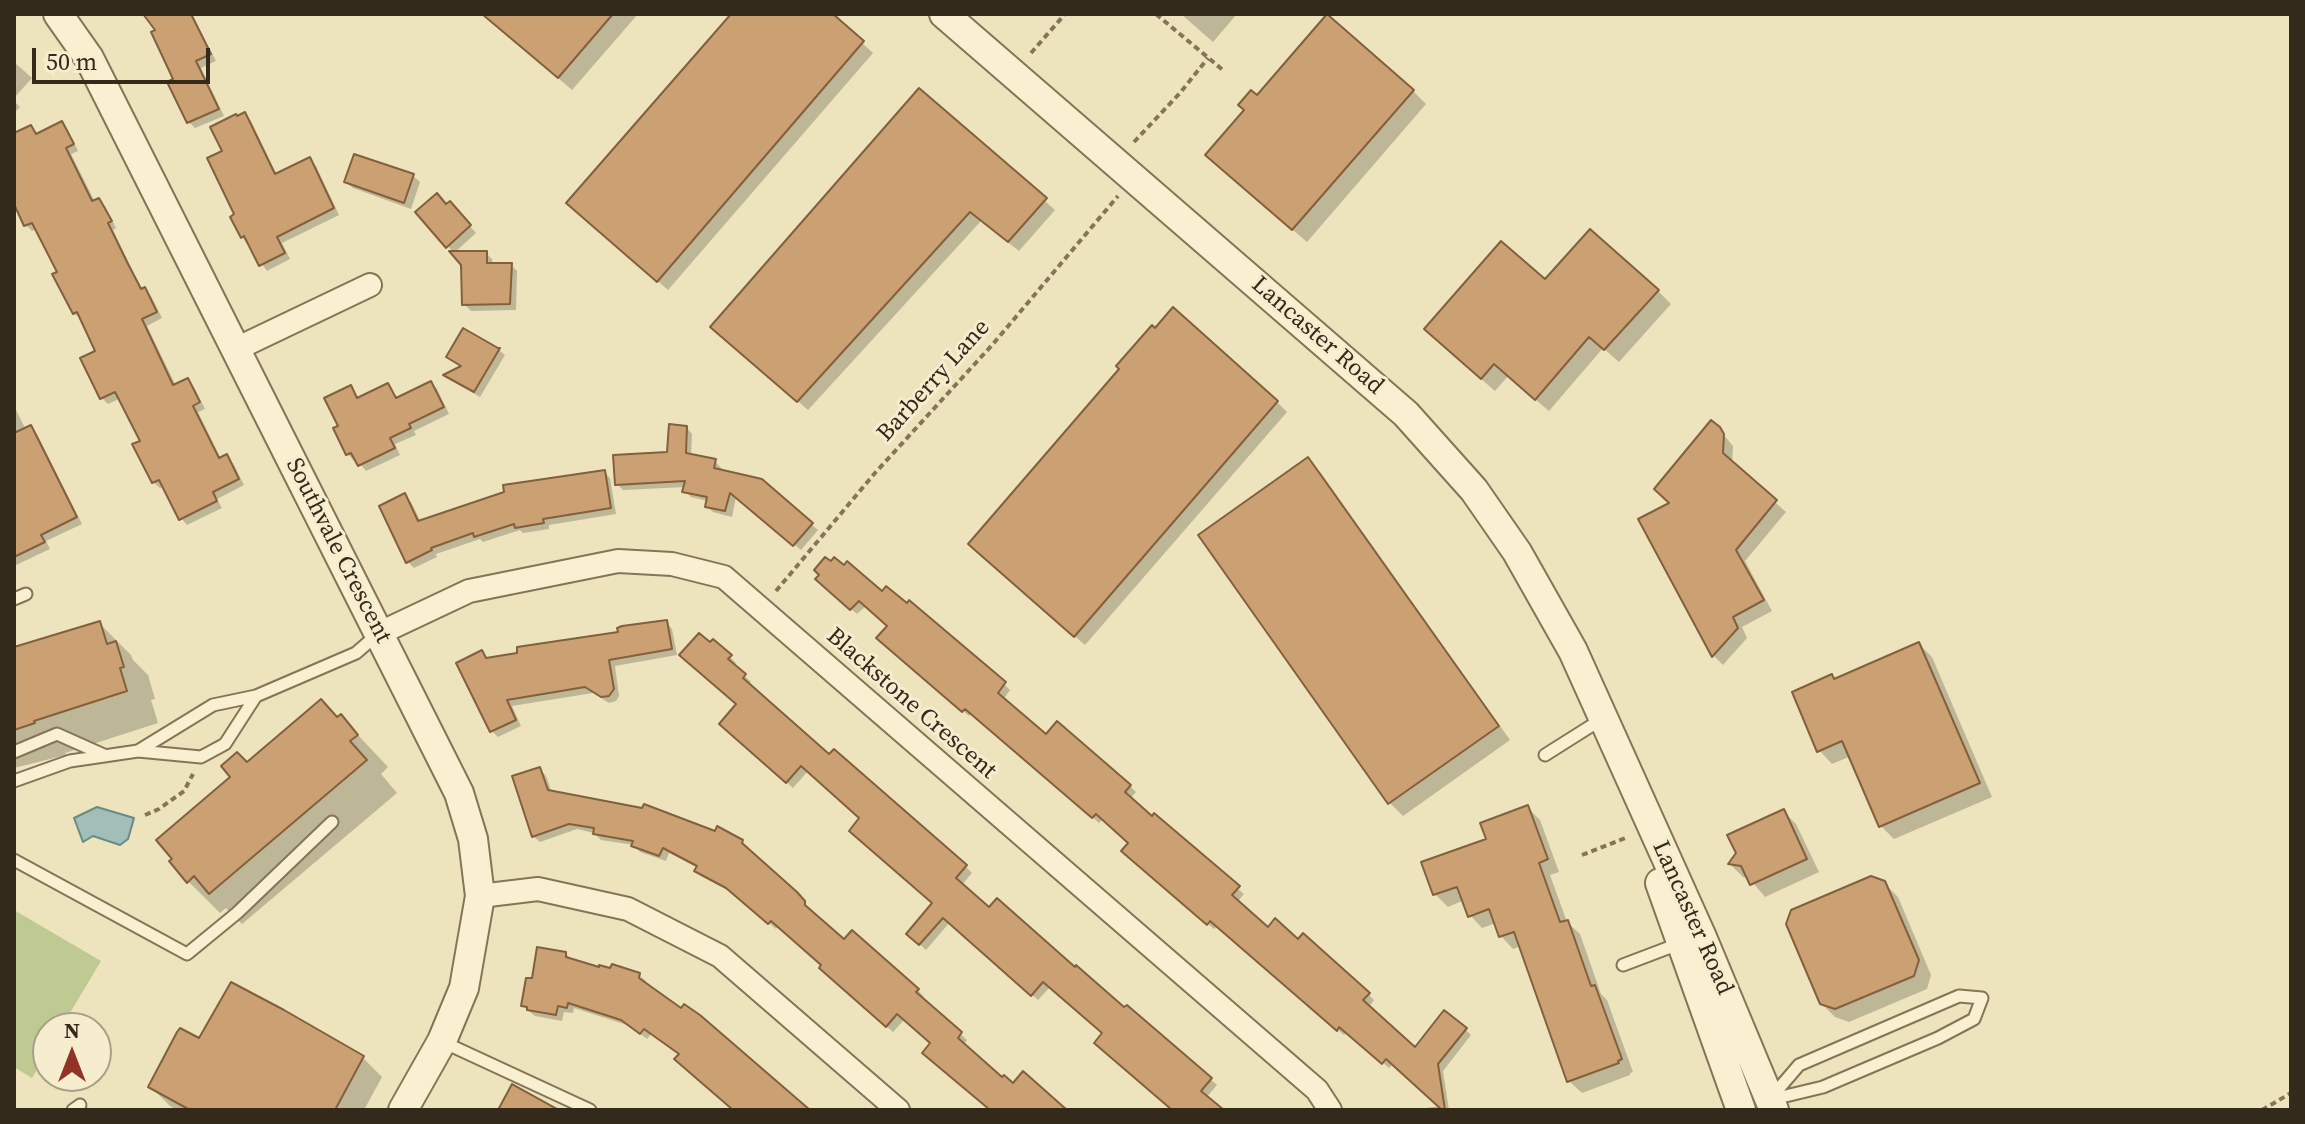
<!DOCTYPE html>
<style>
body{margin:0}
#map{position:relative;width:2305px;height:1124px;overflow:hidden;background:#ede4bd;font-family:"Source Serif 4",serif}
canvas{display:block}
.frame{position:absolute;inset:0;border:16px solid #342a1b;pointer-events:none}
.north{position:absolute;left:32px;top:1012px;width:80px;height:80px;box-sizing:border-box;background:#f5edcd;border:2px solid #a89f86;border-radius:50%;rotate:0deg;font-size:22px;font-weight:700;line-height:32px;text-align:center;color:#342a1b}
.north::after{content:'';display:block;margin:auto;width:28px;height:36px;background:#933227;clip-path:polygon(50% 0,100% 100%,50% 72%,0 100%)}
.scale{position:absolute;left:32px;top:48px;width:178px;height:36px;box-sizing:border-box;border:4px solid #342a1b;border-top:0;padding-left:10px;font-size:24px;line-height:28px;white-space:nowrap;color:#342a1b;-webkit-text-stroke:6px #f5edcd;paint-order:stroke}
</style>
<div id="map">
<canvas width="2305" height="1124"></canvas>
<div class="frame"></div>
<div class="north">N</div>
<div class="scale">50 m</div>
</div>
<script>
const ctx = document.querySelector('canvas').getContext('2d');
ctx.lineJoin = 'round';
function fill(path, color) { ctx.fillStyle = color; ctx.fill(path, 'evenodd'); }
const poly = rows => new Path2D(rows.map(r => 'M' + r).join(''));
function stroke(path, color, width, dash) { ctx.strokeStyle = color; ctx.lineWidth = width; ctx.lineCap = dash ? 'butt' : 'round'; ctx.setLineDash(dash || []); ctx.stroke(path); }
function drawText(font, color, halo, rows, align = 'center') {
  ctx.font = font + ' "Source Serif 4",serif'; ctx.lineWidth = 6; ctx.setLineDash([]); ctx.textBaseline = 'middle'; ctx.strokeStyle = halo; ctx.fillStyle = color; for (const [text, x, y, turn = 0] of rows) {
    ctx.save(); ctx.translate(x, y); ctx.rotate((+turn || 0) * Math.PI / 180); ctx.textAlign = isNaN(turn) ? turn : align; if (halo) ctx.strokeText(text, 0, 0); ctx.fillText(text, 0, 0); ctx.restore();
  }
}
fill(poly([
 [14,910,101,961,61,1028,48,1028,48,1051,32,1078,14,1067]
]), '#beca92');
const water = poly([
 [97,807,134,818,128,839,120,845,93,836,83,842,74,818,97,807]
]);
fill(water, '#a1beb9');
stroke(water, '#698b86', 2);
fill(poly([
 [146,14,190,14,194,18,216,61,201,68,224,116,195,128,189,122,158,31],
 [484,14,638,14,572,90],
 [734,14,830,14,873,53,668,290,579,213],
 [1181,14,1237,14,1213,42],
 [14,62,32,78,14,98],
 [919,90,1055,210,1019,251,981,221,808,410,723,336],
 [1413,91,1426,104,1307,242,1221,168,1257,98],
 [14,101,20,107,14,113],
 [245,115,251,121,277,175,310,160,316,166,339,215,282,243,290,259,267,271,242,237,225,152],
 [61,123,68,130,78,151,71,154,95,202,99,200,105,206,116,228,113,230,133,271,143,290,151,296,162,318,147,326,176,386,188,380,194,387,205,409,198,412,221,459,227,457,233,463,244,485,217,499,222,508,187,525,181,518,164,486,160,488,153,482,142,442,121,398,108,404,102,398,98,352,81,319,74,313,60,273,37,229,32,231,26,225,14,200,14,135,31,127,38,135],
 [413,176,420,182,411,209,353,188,346,182],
 [450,204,476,233,454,253,448,246,446,206],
 [486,253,492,259,493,265,511,265,517,271,516,310,471,311,464,304],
 [1545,282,1658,291,1671,304,1619,362,1603,348,1549,411,1508,376,1495,391,1440,343],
 [499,350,505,355,480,397,452,381,446,376,463,368,448,357],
 [431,383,437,389,449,414,414,431,416,435,395,444,400,455,366,471,357,460,354,461,348,454,336,429,341,427,351,387,360,400,388,385,398,399],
 [1277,402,1287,412,1085,645,980,554],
 [14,406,26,430,31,428,37,434,82,524,46,541,50,549,16,565,14,563],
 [686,427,692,434,691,456,715,461,721,468,720,472,811,524,818,530,801,550,736,497,732,517,713,512,707,506,708,501,691,497,685,491,686,487,623,490,617,484,669,453],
 [1719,429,1733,446,1732,464,1786,512,1745,561,1772,611,1742,627,1747,638,1723,665,1714,656,1641,520,1671,504],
 [1308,460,1321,473,1510,740,1403,816,1390,803,1201,535],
 [604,472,610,478,616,514,549,525,549,529,523,533,520,530,483,542,480,539,436,554,437,557,414,568,408,562,405,496,411,502,421,522],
 [824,585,882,594,1004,684,1010,690,1003,700,1046,737,1130,786,1136,792,1130,799,1244,894,1237,902,1268,930,1298,942,1368,994,1374,1000,1368,1008,1416,1049,1465,1029,1471,1035,1443,1071,1449,1110,1413,1110,1440,1106,1393,1064,1389,1068,1347,1032,1344,1035,1217,926,1214,929,1130,857,1130,843,1103,819,1099,823,972,713,969,716,885,644,889,626,866,606,857,614],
 [666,622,672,629,677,655,615,666,619,696,616,701,609,703,593,693,512,706,521,726,498,737,492,731,482,653,489,660],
 [99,623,131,655,133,660,148,675,155,699,151,700,158,723,65,753,66,755,14,768,14,649],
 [1919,644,1932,657,1992,797,1894,839,1881,826,1851,756,1832,764,1819,750,1835,681],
 [730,657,736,663,734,666,751,682,748,685,829,756,834,752,966,867,972,873,961,886,989,910,1075,969,1210,1079,1217,1085,1206,1098,1221,1110,1174,1110,1104,1034,1050,987,1038,1000,950,922,926,950,915,940,934,903,862,819,808,771,793,788,728,730,738,705,688,661],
 [341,717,388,767,381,774,397,793,242,924,226,908,220,913,188,881,233,777,247,764],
 [540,769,546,776,552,793,742,842,749,848,747,851,803,901,810,909,811,913,844,942,852,932,918,990,924,997,922,999,967,1040,963,1045,1003,1080,1064,1110,991,1110,933,1044,905,1019,893,1032,828,974,824,966,778,926,776,929,735,894,703,877,697,871,698,868,669,853,666,861,640,852,634,845,601,840,594,833,577,829,540,842,533,836],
 [1528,808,1540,820,1559,872,1550,875,1567,922,1580,934,1601,994,1607,1000,1633,1072,1630,1073,1630,1075,1582,1093,1569,1081,1521,946,1513,949,1501,936,1496,923,1482,928,1470,915,1464,900,1448,907,1435,894,1488,840],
 [1783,811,1796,824,1819,872,1765,897,1749,878,1743,877,1730,864],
 [1884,883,1898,897,1931,975,1927,989,1849,1022,1835,1017,1821,1003],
 [566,954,573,961,600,970,639,975,637,976,637,988,641,977,646,981,645,985,804,1110,735,1110,681,1055,651,1034,647,1039,630,1026,574,1008,573,1013,564,1012,562,1021,535,1016,523,1006,534,981],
 [199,1041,363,1058,382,1077,364,1110,178,1110,170,1106,151,1087]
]), '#0003');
const building = poly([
 [143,14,191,14,211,54,196,61,219,109,187,123,167,82,173,79,151,32,155,30,143,14],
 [482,14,613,14,558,78,482,14],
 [731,14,833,14,864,41,657,282,566,203,731,14],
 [1327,14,1414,90,1292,230,1205,155,1244,110,1238,105,1251,90,1257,95,1327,14],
 [919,88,1047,198,1008,242,970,212,797,402,710,327,919,88],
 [245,112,275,174,310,157,334,208,277,237,285,253,259,266,244,236,241,238,230,217,234,214,207,158,222,151,210,127,236,114,237,116,245,112],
 [62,121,74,144,66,148,92,201,99,198,112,221,108,223,127,262,141,289,145,287,157,312,142,319,173,385,188,378,200,402,193,406,219,458,227,454,239,479,213,492,217,501,179,520,159,480,152,483,132,444,140,441,115,392,100,399,80,358,95,351,77,312,73,314,52,274,57,272,32,223,24,226,14,204,14,133,31,125,36,134,62,121],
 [354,154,414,174,404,203,344,182,354,154],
 [437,193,446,204,450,201,471,225,446,248,415,212,437,193],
 [1590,229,1659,290,1604,350,1589,337,1535,400,1494,364,1481,379,1424,329,1501,241,1545,279,1590,229],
 [449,251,487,251,487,263,512,263,510,304,462,305,461,265,449,251],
 [1173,307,1278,401,1074,637,968,544,1119,369,1116,366,1152,325,1155,328,1173,307],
 [463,328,498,348,500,348,474,392,443,375,461,366,446,357,463,328],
 [431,381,444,407,409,424,411,428,390,438,395,448,358,466,351,453,346,455,333,428,338,426,324,398,351,385,357,398,388,383,396,398,431,381],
 [1711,420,1720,427,1724,434,1723,453,1777,500,1736,550,1764,600,1733,617,1738,628,1712,657,1638,519,1669,503,1654,489,1711,420],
 [669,424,687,426,686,453,716,459,714,468,762,479,813,523,793,546,730,493,725,511,705,507,707,497,682,492,685,481,615,485,613,455,667,452,669,424],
 [31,425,77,517,41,535,45,542,14,557,14,433,31,425],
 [1308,457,1499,726,1388,804,1198,535,1308,457],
 [605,470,611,508,543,519,544,523,515,528,514,524,474,537,473,533,431,548,432,550,406,563,379,506,405,493,418,521,504,492,503,485,605,470],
 [825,557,831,561,834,557,844,565,847,561,882,591,886,586,907,603,909,600,1006,682,998,693,1046,734,1057,721,1131,785,1125,792,1152,816,1154,813,1240,886,1232,895,1268,927,1275,918,1298,939,1303,933,1370,993,1363,1000,1415,1047,1444,1010,1467,1028,1438,1064,1445,1110,1442,1110,1386,1059,1382,1064,1339,1027,1337,1031,1210,921,1207,925,1121,851,1128,843,1096,814,1092,818,965,709,962,712,876,638,887,626,859,601,850,610,815,579,819,575,814,570,825,557],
 [667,620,672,649,609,660,614,689,609,696,601,697,585,687,507,700,516,720,490,732,456,663,482,650,486,658,517,653,517,647,618,632,617,628,622,626,667,620],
 [100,621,107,644,116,641,124,667,120,668,127,691,34,721,35,723,14,730,14,647,100,621],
 [699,633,710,642,713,639,732,655,728,659,746,674,743,678,829,754,834,749,967,865,956,878,989,907,997,898,1075,967,1076,965,1124,1007,1127,1005,1212,1078,1201,1091,1224,1110,1172,1110,1094,1043,1102,1033,1043,982,1031,996,943,918,919,945,906,934,932,903,849,831,859,818,801,766,786,783,719,724,736,704,679,655,699,633],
 [1919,642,1980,783,1879,827,1842,741,1817,752,1792,692,1832,674,1834,679,1919,642],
 [321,699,337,717,341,714,358,735,350,741,367,760,209,894,194,876,187,883,169,861,172,859,156,840,230,777,221,766,237,752,247,762,321,699],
 [540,767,548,790,642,808,644,804,715,831,717,826,743,840,742,843,797,892,805,901,805,905,844,939,852,930,919,989,916,992,962,1032,958,1038,1002,1077,1004,1075,1013,1083,1023,1071,1067,1110,990,1110,922,1053,930,1043,897,1014,886,1027,819,968,821,965,771,921,768,924,726,888,694,871,697,866,663,848,659,856,631,846,633,841,593,834,594,828,569,824,532,837,512,776,540,767],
 [1528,805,1548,859,1539,863,1560,922,1568,920,1591,986,1595,985,1622,1059,1618,1061,1619,1063,1567,1082,1514,932,1499,937,1489,909,1468,917,1457,887,1433,895,1421,862,1486,839,1480,823,1528,805],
 [1784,809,1807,859,1750,885,1741,866,1728,864,1736,853,1727,835,1784,809],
 [1871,876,1885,881,1919,960,1914,976,1835,1009,1820,1004,1786,924,1791,910,1871,876],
 [537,947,566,952,566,957,599,967,599,965,610,968,612,964,640,973,639,978,681,1008,684,1004,700,1015,810,1110,733,1110,674,1059,679,1054,644,1029,640,1034,621,1020,568,1003,567,1008,558,1006,556,1015,527,1010,527,1007,521,1006,526,978,532,978,537,947],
 [231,982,284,1010,364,1056,335,1110,190,1110,148,1087,177,1032,180,1028,199,1038,231,982],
 [512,1084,559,1110,498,1110,512,1084]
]);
fill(building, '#cba173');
stroke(building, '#83603d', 2);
const service = poly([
 [14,599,26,594],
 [138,751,201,757,225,744,256,696],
 [14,752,57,734,104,755],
 [1545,755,1602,719],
 [14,781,70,761,138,751,213,705,256,696,356,653,379,633],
 [14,860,187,954,237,913,332,822],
 [1623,965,1681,943],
 [1959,996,1982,998,1974,1019,1938,1038,1823,1087,1769,1100,1799,1065,1959,996],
 [443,1042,590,1110],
 [73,1110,80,1105]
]);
const minor = poly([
 [236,349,370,285],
 [380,633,469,591,618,561,672,564,724,577,1317,1090,1330,1110],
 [480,896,538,889,628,909,720,956,898,1110]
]);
const tertiary = poly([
 [58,14,89,58,459,793,473,839,480,896,464,988,442,1041,403,1110],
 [944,14,1406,414,1474,490,1517,552,1573,651,1701,935,1774,1110],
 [1660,883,1741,1110]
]);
stroke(service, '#857457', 15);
stroke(minor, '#857457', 26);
stroke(tertiary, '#857457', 32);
stroke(poly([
 [1156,14,1224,71],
 [1031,53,1065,14],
 [1134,142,1180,93,1208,58],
 [776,591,875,473,993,344,1118,196],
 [145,815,159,809,184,791,193,774],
 [1582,855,1628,837],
 [2262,1110,2291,1093]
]), '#857457', 4, [6, 4]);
stroke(service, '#f8f0d0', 11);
stroke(minor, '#f8f0d0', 22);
stroke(tertiary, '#f8f0d0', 28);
drawText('24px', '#342a1b', '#f5edcd', [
 ["Lancaster Road",1317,336,41],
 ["Barberry Lane",934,381,-48],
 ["Southvale Crescent",338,551,63],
 ["Blackstone Crescent",911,704,41],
 ["Lancaster Road",1692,918,66]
]);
</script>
